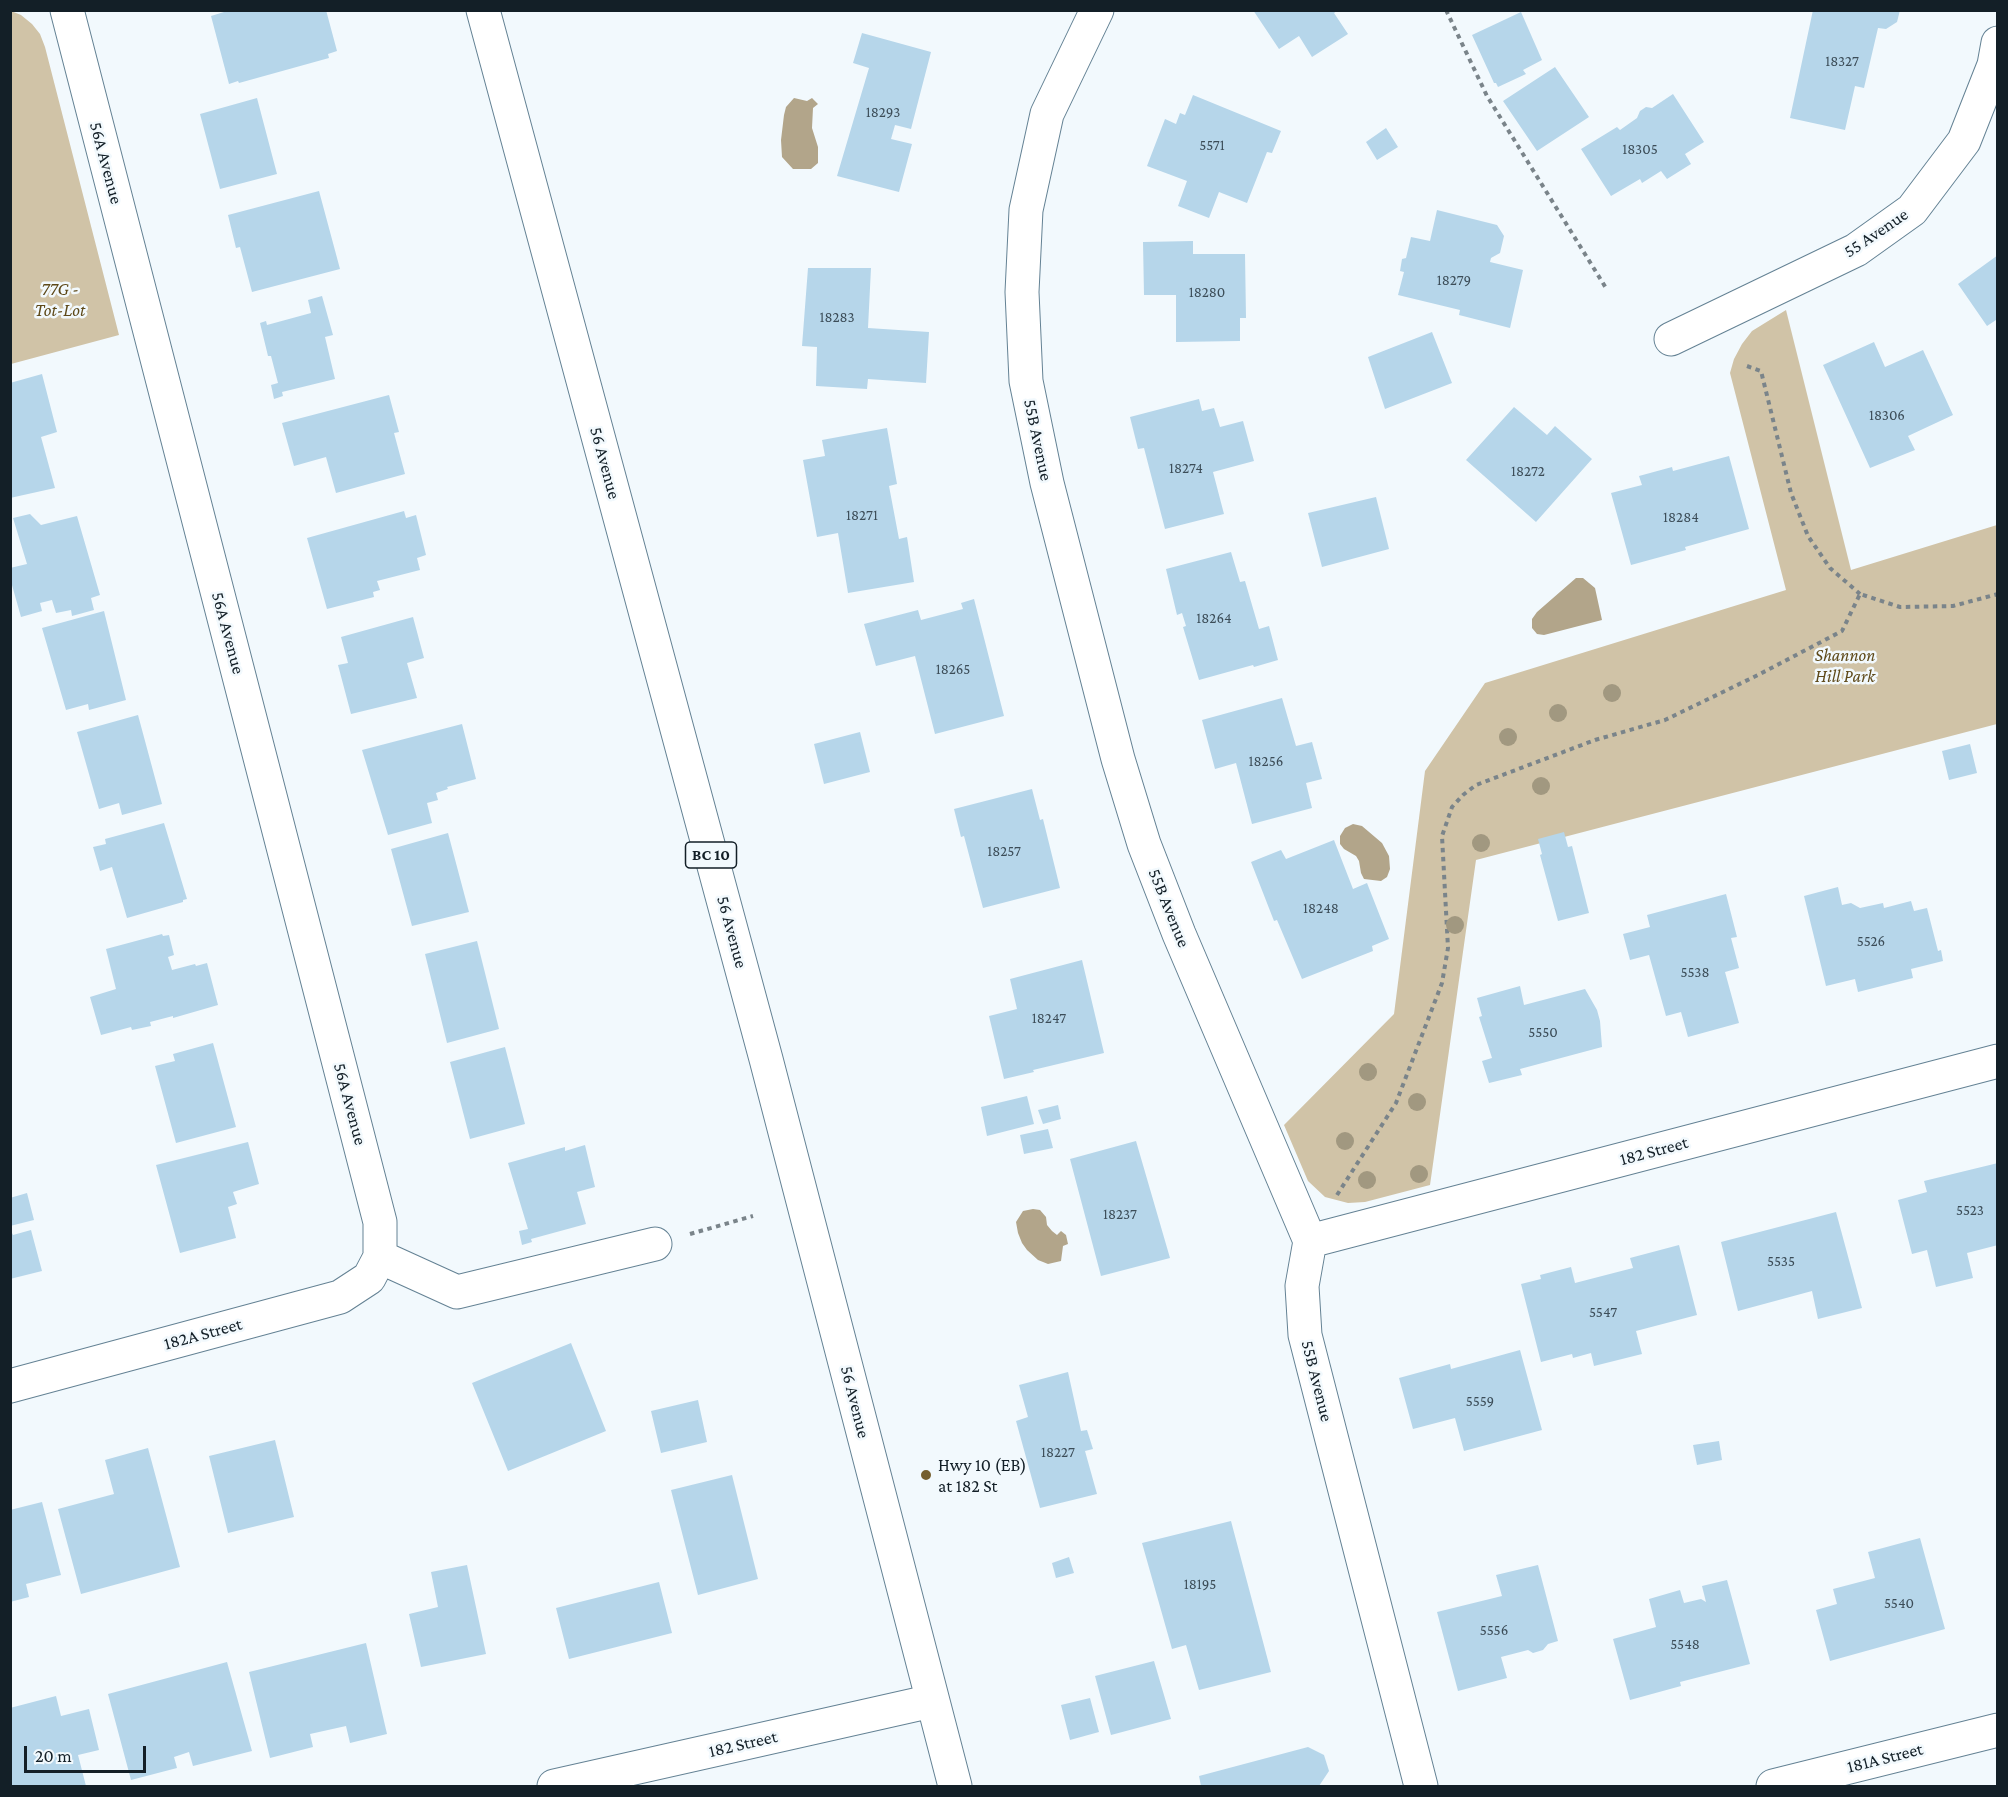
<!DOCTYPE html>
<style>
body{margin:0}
#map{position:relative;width:2008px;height:1797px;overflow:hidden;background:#f2f9fd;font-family:"Crimson Pro",serif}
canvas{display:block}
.frame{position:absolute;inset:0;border:12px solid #131f27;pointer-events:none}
.scale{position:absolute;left:24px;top:1746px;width:122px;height:27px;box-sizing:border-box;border:3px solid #131f27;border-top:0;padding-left:8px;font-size:18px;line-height:21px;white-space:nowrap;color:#131f27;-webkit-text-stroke:4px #f2f9fd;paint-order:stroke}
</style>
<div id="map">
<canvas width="2008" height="1797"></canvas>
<div class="frame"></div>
<div class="scale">20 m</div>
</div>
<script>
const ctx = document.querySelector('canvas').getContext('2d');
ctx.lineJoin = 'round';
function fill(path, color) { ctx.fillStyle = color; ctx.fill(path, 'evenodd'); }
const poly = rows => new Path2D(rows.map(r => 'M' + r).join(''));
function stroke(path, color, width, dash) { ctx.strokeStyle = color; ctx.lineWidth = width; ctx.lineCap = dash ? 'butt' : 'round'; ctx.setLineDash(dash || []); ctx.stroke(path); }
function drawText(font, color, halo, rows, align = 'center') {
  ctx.font = font + ' "Crimson Pro",serif'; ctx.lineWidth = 5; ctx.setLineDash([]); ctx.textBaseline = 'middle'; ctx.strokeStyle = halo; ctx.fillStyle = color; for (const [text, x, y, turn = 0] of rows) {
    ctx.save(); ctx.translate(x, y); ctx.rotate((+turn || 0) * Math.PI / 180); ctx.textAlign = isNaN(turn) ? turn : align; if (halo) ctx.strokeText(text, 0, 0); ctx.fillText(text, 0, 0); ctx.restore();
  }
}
fill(poly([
 [11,11,21,15,32,24,40,34,45,47,119,335,11,364],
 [1786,310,1851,570,1997,525,1997,724,1476,860,1430,1185,1365,1202,1348,1203,1325,1197,1308,1181,1284,1125,1394,1014,1425,771,1485,683,1786,590,1730,373,1734,359,1742,344,1752,331]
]), '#d0c3a7');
fill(poly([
 [794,98,807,101,812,98,818,104,813,108,812,128,818,147,818,163,811,169,793,169,782,157,781,140,784,115,786,107],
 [1576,578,1583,578,1595,588,1602,620,1544,635,1537,634,1532,628,1532,619,1537,612],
 [1353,824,1362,826,1382,843,1389,856,1390,869,1387,877,1381,881,1364,879,1361,873,1359,861,1356,856,1344,849,1340,844,1340,836,1345,828],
 [1033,1209,1040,1210,1046,1217,1047,1225,1052,1231,1057,1235,1061,1231,1066,1235,1068,1244,1063,1246,1061,1261,1048,1264,1038,1260,1027,1250,1022,1243,1018,1233,1016,1222,1023,1211]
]), '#b2a58a');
fill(poly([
 [223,10,326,10,337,51,328,54,329,58,239,83,238,81,229,84,211,16,224,12],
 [1253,10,1338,10,1334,13,1348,34,1312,57,1299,36,1279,49],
 [1813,10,1900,10,1897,22,1886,29,1878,28,1864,88,1855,86,1845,130,1790,118],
 [1521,12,1542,60,1523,70,1526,74,1498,87,1496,83,1494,83,1472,35],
 [862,33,931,52,911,129,895,125,891,139,912,144,899,192,837,176,869,68,853,63],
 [1555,67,1589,117,1537,151,1503,101],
 [1673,94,1704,142,1685,154,1691,164,1667,179,1661,171,1642,183,1640,179,1611,196,1581,149,1617,127,1620,130,1637,118,1640,111,1646,107,1652,108],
 [1193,95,1281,131,1272,153,1267,152,1247,203,1219,192,1209,218,1178,206,1187,181,1147,166,1165,119,1176,124,1180,113,1185,115],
 [257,98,277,174,220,189,200,114],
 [1386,128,1398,147,1377,160,1366,142],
 [319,191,340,269,252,292,240,247,236,248,228,215],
 [1437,210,1497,225,1504,236,1500,253,1491,258,1490,262,1523,270,1510,328,1459,315,1460,310,1398,295,1404,272,1400,271,1402,259,1406,258,1411,237,1430,241],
 [1193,241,1193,254,1245,254,1246,318,1240,318,1240,341,1176,342,1176,295,1144,295,1143,242],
 [1998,255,1998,322,1996,320,1987,326,1958,284],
 [808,268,871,268,868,328,929,332,926,383,868,379,867,389,816,386,817,347,802,346],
 [322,296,333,335,325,337,335,379,282,392,283,396,274,399,271,385,278,383,271,356,268,356,260,323,266,321,267,325,311,313,308,300],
 [1432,332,1452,383,1385,409,1368,357],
 [1874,342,1885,367,1923,350,1953,415,1908,436,1915,450,1870,468,1823,365],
 [42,374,57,432,41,437,55,488,10,498,10,383],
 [389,395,399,432,394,433,405,474,336,493,326,457,294,466,282,423],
 [1199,399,1202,411,1214,408,1220,427,1243,421,1254,461,1213,472,1224,514,1165,529,1144,448,1138,449,1130,417],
 [1514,407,1547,435,1555,426,1592,459,1536,522,1466,460],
 [887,428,897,484,889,486,899,539,907,537,914,582,848,593,838,533,817,537,803,460,825,456,822,440],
 [1729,456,1749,529,1685,547,1686,550,1631,565,1611,493,1642,485,1639,476,1672,467,1673,471],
 [1376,497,1389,549,1322,567,1308,513],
 [404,511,406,518,416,515,426,555,417,558,420,570,377,581,380,590,373,592,374,597,327,609,307,538],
 [30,514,41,525,77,516,100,595,91,598,94,610,72,616,71,610,56,613,52,600,40,603,42,611,21,617,10,578,10,568,27,564,13,518],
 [1231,552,1240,582,1245,581,1259,629,1269,626,1278,660,1254,667,1253,665,1199,680,1183,627,1186,626,1182,613,1177,615,1166,569],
 [974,599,1004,716,935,734,915,656,876,666,864,624,918,610,921,620,963,609,961,603],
 [104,611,126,700,89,710,88,704,66,710,42,628],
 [413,617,424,658,407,663,417,698,351,714,338,665,348,663,341,637],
 [1282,698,1296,746,1312,742,1322,779,1306,783,1312,808,1252,824,1236,763,1215,769,1202,720],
 [138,715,162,804,122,815,119,803,99,809,77,732],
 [462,724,476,779,447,787,448,789,436,793,438,800,427,803,432,823,388,835,362,750],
 [860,732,870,772,824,784,814,744],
 [1970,744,1977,773,1949,780,1942,751],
 [1032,789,1040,820,1043,819,1060,888,983,908,964,836,961,837,954,809],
 [164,823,187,899,183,900,183,902,127,918,112,867,100,871,93,847,106,844,105,839],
 [1564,832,1568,847,1572,846,1589,913,1558,921,1540,855,1542,854,1538,839],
 [448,833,469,912,412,926,391,849],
 [1334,840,1353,889,1367,883,1389,939,1372,946,1373,951,1302,979,1277,920,1274,921,1251,862,1281,850,1286,859],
 [1838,887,1842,905,1851,903,1860,908,1883,903,1884,908,1911,901,1914,911,1927,908,1938,951,1941,950,1943,961,1911,969,1913,978,1858,992,1855,979,1826,986,1804,896],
 [1726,894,1737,937,1731,938,1739,968,1725,972,1739,1023,1688,1037,1681,1012,1666,1016,1649,955,1630,960,1623,934,1650,927,1647,915],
 [162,934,163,936,169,935,174,955,168,957,172,970,195,964,196,966,207,963,218,1005,173,1018,173,1016,150,1022,151,1026,132,1030,131,1027,101,1035,90,997,116,989,106,949],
 [477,941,499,1029,447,1043,425,954],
 [1082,960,1104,1053,1033,1070,1034,1072,1004,1079,989,1016,1017,1009,1010,979],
 [1520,986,1524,1005,1585,989,1597,1010,1600,1021,1602,1047,1520,1069,1522,1075,1489,1083,1482,1061,1492,1058,1479,1017,1482,1016,1477,998],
 [213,1043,236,1127,176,1143,155,1066,175,1061,173,1054],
 [505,1047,525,1124,470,1139,450,1062],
 [1027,1096,1034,1124,987,1136,981,1107],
 [1058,1105,1061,1119,1043,1124,1038,1110],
 [1048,1129,1053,1148,1024,1154,1020,1135],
 [1136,1141,1170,1258,1101,1276,1070,1159],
 [248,1142,259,1184,233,1192,237,1204,228,1207,236,1238,180,1253,156,1165],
 [585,1145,595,1187,577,1192,586,1224,531,1239,532,1242,522,1245,519,1231,528,1229,508,1163,565,1147,565,1151],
 [1998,1163,1998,1245,1967,1253,1973,1278,1936,1287,1927,1250,1912,1254,1898,1200,1927,1192,1924,1181],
 [27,1193,34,1220,10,1226,10,1198],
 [1836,1212,1862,1308,1818,1319,1812,1291,1738,1311,1721,1242],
 [10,1229,13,1235,31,1230,42,1271,10,1279],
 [1679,1245,1697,1315,1636,1331,1642,1354,1594,1366,1591,1353,1573,1358,1572,1354,1541,1362,1521,1284,1541,1279,1540,1275,1571,1267,1575,1283,1633,1268,1630,1258],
 [571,1343,606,1431,508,1471,472,1383],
 [1520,1350,1542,1430,1464,1451,1455,1418,1413,1429,1399,1378,1450,1364,1451,1369],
 [1068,1372,1081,1431,1087,1430,1093,1449,1085,1451,1097,1494,1040,1508,1016,1421,1028,1417,1019,1385],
 [698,1400,707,1442,661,1453,651,1411],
 [275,1440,294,1517,228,1533,209,1456],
 [1719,1441,1722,1460,1697,1465,1693,1445],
 [148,1448,180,1567,81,1594,58,1509,114,1494,105,1460],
 [732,1475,758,1579,698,1595,671,1490],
 [42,1502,61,1575,26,1584,29,1597,10,1602,10,1510],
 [1231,1521,1271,1672,1199,1690,1186,1645,1172,1649,1142,1543],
 [1920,1538,1945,1629,1830,1661,1816,1610,1837,1604,1833,1589,1875,1578,1868,1552],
 [1069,1557,1074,1573,1056,1578,1052,1563],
 [467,1565,486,1654,421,1667,409,1614,438,1607,431,1572],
 [1538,1565,1558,1641,1548,1644,1543,1650,1533,1653,1528,1650,1501,1657,1507,1678,1458,1691,1437,1612,1502,1596,1496,1575],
 [1727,1580,1750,1664,1680,1682,1681,1686,1630,1700,1613,1639,1656,1627,1649,1599,1680,1590,1684,1603,1701,1599,1706,1602,1702,1586],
 [659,1582,672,1633,569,1659,556,1608],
 [366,1643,387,1734,350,1743,346,1726,310,1734,313,1747,270,1758,249,1672],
 [1154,1661,1171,1719,1111,1735,1095,1676],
 [227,1662,252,1751,193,1766,189,1752,174,1757,177,1768,131,1780,108,1694],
 [56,1696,61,1716,89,1709,99,1750,78,1755,86,1786,10,1786,10,1708],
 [1090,1698,1099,1732,1070,1740,1061,1705],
 [1308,1747,1324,1755,1329,1771,1319,1786,1201,1786,1199,1776]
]), '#b6d6ea');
const minor = poly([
 [1097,10,1047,114,1026,210,1022,292,1026,381,1047,483,1118,759,1144,844,1179,934,1310,1241,1302,1286,1305,1335,1421,1786],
 [1671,339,1856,250,1912,210,1964,141,1994,65,1998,43],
 [1310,1241,1998,1061],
 [380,1257,457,1292,655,1244],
 [10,1386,340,1297,369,1278,380,1257,380,1222,67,10],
 [554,1786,932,1701],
 [1773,1786,1998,1730]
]);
const highway = poly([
 [483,10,766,1059,955,1786]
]);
stroke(minor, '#648294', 35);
stroke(highway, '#648294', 35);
stroke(poly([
 [1446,10,1487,96,1606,288],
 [1747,366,1761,371,1791,493,1808,536,1830,568,1860,594],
 [1337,1195,1396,1103,1442,983,1448,948,1442,836,1452,807,1463,795,1476,785,1595,740,1665,720,1758,675,1842,631,1860,594,1900,607,1953,606,1998,594],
 [690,1234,753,1216]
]), '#7a848a', 4, [4.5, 4.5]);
stroke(minor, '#fff', 33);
stroke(highway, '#fff', 33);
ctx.fillStyle = '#a19880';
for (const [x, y] of [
 [1612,693],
 [1558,713],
 [1508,737],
 [1541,786],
 [1481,843],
 [1455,925],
 [1368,1072],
 [1417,1102],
 [1345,1141],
 [1419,1174],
 [1367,1180]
]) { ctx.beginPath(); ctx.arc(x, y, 9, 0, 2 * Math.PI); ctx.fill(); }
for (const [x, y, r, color] of [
 [926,1475,6,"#755f2f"]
]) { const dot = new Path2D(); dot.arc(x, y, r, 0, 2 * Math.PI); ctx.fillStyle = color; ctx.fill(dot); stroke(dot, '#f2f9fd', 2); }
drawText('15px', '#3c4d58', null, [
 ["18327",1842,61],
 ["18293",883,112],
 ["5571",1212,145],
 ["18305",1640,149],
 ["18279",1454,280],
 ["18280",1207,292],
 ["18283",837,317],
 ["18306",1887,415],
 ["18274",1186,468],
 ["18272",1528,471],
 ["18271",862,515],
 ["18284",1681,517],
 ["18264",1214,618],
 ["18265",953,669],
 ["18256",1266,761],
 ["18257",1004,851],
 ["18248",1321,908],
 ["5526",1871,941],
 ["5538",1695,972],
 ["18247",1049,1018],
 ["5550",1543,1032],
 ["5523",1970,1210],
 ["18237",1120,1214],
 ["5535",1781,1261],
 ["5547",1603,1312],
 ["5559",1480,1401],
 ["18227",1058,1452],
 ["18195",1200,1584],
 ["5540",1899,1603],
 ["5556",1494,1630],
 ["5548",1685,1644]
]);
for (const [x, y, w] of [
 [711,855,51]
]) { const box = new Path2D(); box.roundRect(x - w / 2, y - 13, w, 26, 4.5); ctx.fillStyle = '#f2f9fd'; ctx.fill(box); stroke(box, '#131f27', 1.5); }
drawText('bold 16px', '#131f27', null, [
 ["BC 10",711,855]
]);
drawText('18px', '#131f27', '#f2f9fd', [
 ["56A Avenue",106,163,75],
 ["55 Avenue",1876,233,-34],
 ["55B Avenue",1038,440,78],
 ["56 Avenue",605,463,75],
 ["56A Avenue",228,633,75],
 ["55B Avenue",1169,908,68],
 ["56 Avenue",732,932,75],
 ["56A Avenue",350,1104,75],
 ["182 Street",1654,1151,-15],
 ["182A Street",203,1334,-15],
 ["55B Avenue",1317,1381,76],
 ["56 Avenue",855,1402,76],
 ["182 Street",743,1744,-13],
 ["181A Street",1885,1758,-14]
]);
drawText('italic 18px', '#5e4919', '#f2f9fd', [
 ["77G -",60,289],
 ["Tot-Lot",60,310],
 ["Shannon",1845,655],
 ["Hill Park",1845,676]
]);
drawText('18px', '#131f27', '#f2f9fd', [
 ["Hwy 10 (EB)",938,1465],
 ["at 182 St",938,1486]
], 'left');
</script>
